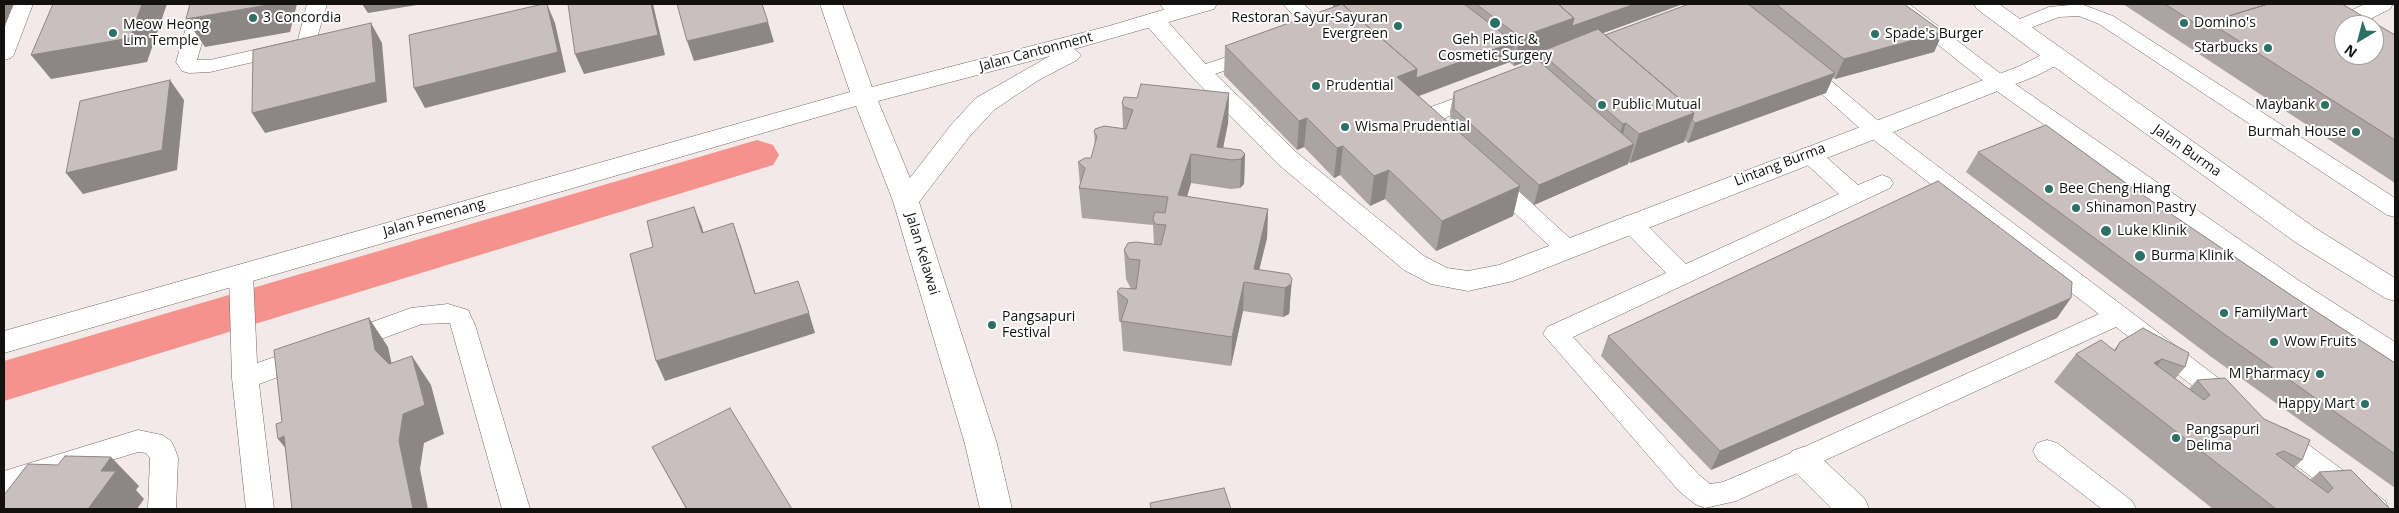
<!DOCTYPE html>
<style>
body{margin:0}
#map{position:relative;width:2399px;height:513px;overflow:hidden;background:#f2e9e8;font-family:"Open Sans",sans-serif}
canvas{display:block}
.frame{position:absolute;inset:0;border:5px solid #131010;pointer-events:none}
.north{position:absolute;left:2334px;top:15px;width:50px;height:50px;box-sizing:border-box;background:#fff;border:1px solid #a19f9f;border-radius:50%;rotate:217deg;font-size:14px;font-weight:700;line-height:20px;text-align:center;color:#131010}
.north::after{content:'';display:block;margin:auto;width:18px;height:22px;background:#2c7165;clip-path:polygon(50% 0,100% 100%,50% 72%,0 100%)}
</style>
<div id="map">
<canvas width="2399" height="513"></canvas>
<div class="frame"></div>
<div class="north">N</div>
</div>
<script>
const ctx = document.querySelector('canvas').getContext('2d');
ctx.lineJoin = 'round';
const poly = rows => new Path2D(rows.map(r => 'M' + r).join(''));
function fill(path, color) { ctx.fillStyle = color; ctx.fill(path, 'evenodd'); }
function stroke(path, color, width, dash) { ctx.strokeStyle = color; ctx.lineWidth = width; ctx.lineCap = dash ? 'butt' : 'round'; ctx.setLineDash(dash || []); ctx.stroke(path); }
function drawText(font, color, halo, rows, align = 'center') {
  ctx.font = font + ' "Open Sans",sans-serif'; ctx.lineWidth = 4; ctx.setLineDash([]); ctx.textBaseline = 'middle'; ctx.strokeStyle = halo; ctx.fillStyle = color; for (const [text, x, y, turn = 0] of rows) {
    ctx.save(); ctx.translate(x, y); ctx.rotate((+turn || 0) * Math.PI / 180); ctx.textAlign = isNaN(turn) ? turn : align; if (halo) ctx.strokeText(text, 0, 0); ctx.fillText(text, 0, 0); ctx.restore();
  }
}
fill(poly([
 [757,140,773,145,779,155,773,165,4,401,4,361,757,140]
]), '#f5928d');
const lane = poly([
 [13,4,33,4,14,54,11,58,4,60,4,29,13,4],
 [193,4,213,4,197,60,210,60,298,40,307,4,327,4,314,48,210,72,189,73,182,71,176,62,193,4],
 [1160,4,1180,4,1186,13,1183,17,1176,19,1169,17,1160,4],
 [1283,4,1304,4,1322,24,1317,34,1303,42,1296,44,1289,42,1286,38,1289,34,1302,25,1283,4],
 [1887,4,1909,4,2005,77,2298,280,2395,342,2395,364,2386,361,2280,292,1991,87,1887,4],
 [2081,4,2113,16,2395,198,2395,217,2387,215,2099,24,2079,16,2059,17,2017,33,2010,31,2007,27,2010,23,2049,7,2081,4],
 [1253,48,1260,50,1263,54,1260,58,1201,79,1194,78,1191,73,1194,68,1253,48],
 [1803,61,1810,63,1882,124,2237,392,2241,399,2237,406,2228,409,2219,406,2116,327,1736,501,1705,508,1695,504,1679,491,1543,334,1547,327,1666,273,1623,229,1619,223,1623,217,1631,215,1639,217,1686,264,1839,194,1801,159,1798,154,1801,149,1809,147,1817,149,1858,185,1882,175,1890,178,1893,183,1890,188,1573,337,1699,475,1710,484,1723,482,1793,452,2099,314,1866,134,1796,71,1793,67,1796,63,1803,61],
 [1480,89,1487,91,1490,96,1487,101,1447,117,1443,120,1457,137,1454,142,1446,144,1438,142,1426,131,1421,119,1431,107,1480,89],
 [1493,172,1501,175,1575,243,1579,249,1575,255,1567,257,1559,255,1485,185,1482,180,1485,175,1493,172],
 [241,265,250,268,253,274,257,363,307,346,316,349,320,356,316,363,259,384,274,509,246,509,232,378,229,274,232,268,241,265],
 [448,304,468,310,475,325,530,509,502,509,450,323,422,324,348,351,339,348,335,341,339,334,411,308,448,304],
 [2278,426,2287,429,2385,501,2389,509,2354,509,2269,445,2265,437,2269,429,2278,426],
 [138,430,162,435,171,441,175,449,178,458,176,509,148,509,150,458,146,453,138,452,4,493,4,471,138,430],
 [2047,440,2057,443,2132,501,2136,509,2102,509,2037,459,2033,451,2037,443,2047,440]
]);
const street = poly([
 [2365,4,2393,4,2390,9,2372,18,2373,25,2351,25,2349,15,2352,10,2365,4],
 [1154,13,1162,15,1209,68,1296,152,1424,256,1447,268,1468,271,1499,265,2020,66,2049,51,2057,49,2065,51,2069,56,2065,61,2036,76,1513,281,1468,291,1431,284,1404,270,1278,164,1193,78,1146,25,1143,20,1146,15,1154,13],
 [1803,447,1814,451,1865,499,1869,509,1832,509,1792,469,1787,460,1792,451,1803,447]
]);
const secondary = poly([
 [820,4,842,4,872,87,1109,26,1183,4,1217,4,1214,9,1074,49,1081,55,1077,60,1037,81,994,110,969,137,919,202,997,444,1012,509,980,509,965,444,893,201,856,106,4,353,4,331,850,92,820,4],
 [1050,56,976,98,951,125,910,178,878,101,1050,56],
 [1974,4,1999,4,2315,228,2395,278,2395,301,2385,298,2295,242,2094,96,1977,9,1974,4]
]);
stroke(lane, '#716968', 1);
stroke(street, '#716968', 1);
stroke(secondary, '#716968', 1);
fill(lane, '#fff');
fill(street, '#fff');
fill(secondary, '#fff');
fill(poly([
 [1336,4,1683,4,1603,33,1605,35,1689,4,1904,4,1943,32,1934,52,1835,79,1833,77,1826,93,1688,143,1685,140,1684,142,1630,163,1628,162,1628,164,1534,205,1519,191,1513,216,1436,251,1385,199,1370,206,1340,175,1334,178,1304,147,1297,150,1224,75,1225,46,1333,7,1333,5],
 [1538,57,1538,60,1454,92,1450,112,1451,125,1419,96,1509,62,1514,66],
 [2123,4,2342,4,2395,35,2395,183],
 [1229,93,1228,123,1223,148,1245,154,1244,184,1240,188,1231,189,1191,183,1187,197,1268,209,1267,238,1259,270,1289,274,1290,309,1289,314,1283,317,1243,311,1231,366,1123,351,1121,323,1119,321,1117,292,1131,289,1126,279,1124,250,1154,244,1153,225,1082,218,1079,188,1080,185,1078,162,1091,158,1095,145,1094,132,1123,128,1122,103,1137,98],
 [1978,152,2131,187,2294,297,2395,363,2395,488,2210,356,1966,172],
 [2057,318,1711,470,1601,356,1608,336],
 [2120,342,2185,367,2175,379,2189,389,2197,380,2302,460,2294,468,2310,480,2319,472,2390,509,2213,509,2054,382,2076,354,2114,350],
 [652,447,792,509,686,509]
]), '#aca4a3');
fill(poly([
 [4,4,14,4,4,27],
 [142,4,167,4,147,62,51,79,31,55],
 [273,4,297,4,290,32,205,47,186,19],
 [362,4,423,4,368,13],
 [547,4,555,23,566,72,425,108,414,88],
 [651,4,653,4,665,55,584,74,575,54],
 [1635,4,1683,4,1543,55,1540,52,1538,57,1514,66,1520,37,1574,18],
 [768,22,774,42,694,61,687,41],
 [371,23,382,43,387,102,265,133,252,113],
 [1943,32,1934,52,1835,79,1844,59],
 [1514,42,1510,62,1413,98,1397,77,1417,69],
 [1835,73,1826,93,1688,143,1695,123],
 [170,80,184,100,177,170,83,194,66,173],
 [1229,93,1228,123,1221,158,1217,147],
 [1681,100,1694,113,1684,142,1630,163,1639,134],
 [1307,118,1304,147,1297,150,1299,121],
 [1626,123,1618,151,1634,144,1628,164,1534,205,1539,185,1615,152,1623,124],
 [1343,146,1340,175,1334,178,1337,148],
 [1191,154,1191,183,1178,225,1178,195],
 [1245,154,1244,184,1240,188,1241,159],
 [1389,170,1385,199,1370,206,1374,176],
 [1520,186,1513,216,1436,251,1442,221],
 [694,207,702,227,709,253,702,233],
 [1268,209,1267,238,1256,283,1254,269],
 [733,223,740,243,762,314,755,294],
 [1292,279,1289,314,1283,317,1285,288],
 [1244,282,1243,311,1231,366,1232,337],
 [2071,298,2057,318,1711,470,1720,451],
 [809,313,815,333,665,381,656,361],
 [369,318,388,347,395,379,375,350],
 [412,356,431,385,444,434,424,443,420,469,428,509,413,509,399,441],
 [2162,359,2139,388,2154,363],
 [284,436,301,467,278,439],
 [111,457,139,486,136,490,144,499,137,509,88,509,101,471]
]), '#8c8685');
const building = poly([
 [53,4,142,4,130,38,31,55,53,4],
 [190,4,273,4,186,19,190,4],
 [543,4,547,4,558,52,414,88,409,35,543,4],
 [568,4,651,4,658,35,575,54,568,4],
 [677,4,762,4,768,22,687,41,677,4],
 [1336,4,1464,4,1514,42,1416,78,1417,69,1342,4,1335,6,1333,5,1336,4],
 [1342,4,1417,69,1397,77,1520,186,1442,221,1389,170,1374,176,1343,146,1337,148,1307,118,1299,121,1225,46,1342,4],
 [1476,4,1558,4,1574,18,1520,37,1476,4],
 [1558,4,1635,4,1572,26,1574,18,1558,4],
 [1689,4,1748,4,1835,73,1695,123,1692,120,1694,113,1681,102,1681,100,1605,35,1689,4],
 [1776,4,1904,4,1943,32,1844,59,1776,4],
 [2165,4,2268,4,2209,22,2204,29,2165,4],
 [2268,4,2342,4,2395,35,2395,140,2209,22,2268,4],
 [2344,25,2374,25,2374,55,2344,55,2344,25],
 [371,23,376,82,252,113,253,50,371,23],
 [1598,29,1681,100,1680,101,1694,113,1639,134,1626,123,1623,124,1540,52,1598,29],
 [1538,60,1634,144,1539,185,1454,109,1454,92,1538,60],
 [170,80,162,150,66,173,80,101,170,80],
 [1141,84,1229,93,1217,147,1241,150,1245,154,1241,159,1232,160,1191,154,1178,195,1268,209,1254,269,1289,274,1292,279,1291,284,1285,288,1244,282,1232,337,1121,321,1128,300,1117,292,1120,288,1136,289,1140,260,1129,259,1124,250,1128,243,1136,242,1161,245,1166,225,1155,224,1153,219,1155,212,1165,213,1168,197,1079,188,1085,168,1078,162,1085,158,1091,158,1097,136,1094,132,1095,129,1104,126,1126,129,1133,110,1124,107,1122,103,1124,97,1137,98,1141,84],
 [2046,125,2131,187,2294,297,2395,363,2395,454,2227,336,1978,152,2046,125],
 [1938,181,2072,282,2071,298,1720,451,1608,336,1938,181],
 [694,207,702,233,733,223,755,294,798,281,809,313,656,361,630,254,653,247,647,221,694,207],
 [369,318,375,350,389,364,412,356,425,405,403,414,399,441,413,509,292,509,284,436,278,439,276,424,282,422,274,350,369,318],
 [2143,328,2189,353,2185,367,2162,359,2154,363,2204,400,2210,395,2197,380,2225,378,2264,419,2310,440,2302,460,2284,451,2276,454,2328,493,2333,488,2319,472,2351,470,2390,509,2276,509,2076,354,2101,340,2115,351,2120,342,2143,328],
 [730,408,792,509,687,509,652,447,730,408],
 [65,456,111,457,101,471,116,471,88,509,4,509,4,495,28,464,58,465,65,456],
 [1224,488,1231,509,1151,509,1150,503,1224,488]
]);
fill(building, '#c8bfbe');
stroke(building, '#8c8685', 1);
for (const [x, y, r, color] of [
 [253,18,5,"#2c7165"],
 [1495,23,6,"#2c7165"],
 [2184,23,5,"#2c7165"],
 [1398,26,5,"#2c7165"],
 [113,33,5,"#2c7165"],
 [1875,34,5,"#2c7165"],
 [2268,48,5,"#2c7165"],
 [1316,86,5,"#2c7165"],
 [1602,105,5,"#2c7165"],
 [2325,105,5,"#2c7165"],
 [1345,127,5,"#2c7165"],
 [2356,132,5,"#2c7165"],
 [2049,189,5,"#2c7165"],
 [2076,208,5,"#2c7165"],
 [2106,231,6,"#2c7165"],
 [2140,256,6,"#2c7165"],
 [2224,313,5,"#2c7165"],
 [992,325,5,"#2c7165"],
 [2274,342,5,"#2c7165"],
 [2320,374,5,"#2c7165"],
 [2365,404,5,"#2c7165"],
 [2176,438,5,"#2c7165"]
]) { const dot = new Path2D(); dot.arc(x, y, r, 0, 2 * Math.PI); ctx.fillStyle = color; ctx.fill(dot); stroke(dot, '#fff', 2); }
drawText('14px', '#131010', '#fff', [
 ["3 Concordia",263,18],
 ["Restoran Sayur-Sayuran",1388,18,"right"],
 ["Evergreen",1388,34,"right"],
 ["Domino's",2194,23],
 ["Meow Heong",123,25],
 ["Lim Temple",123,41],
 ["Spade's Burger",1885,34],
 ["Geh Plastic &",1495,40,"center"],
 ["Cosmetic Surgery",1495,56,"center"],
 ["Starbucks",2258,48,"right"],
 ["Prudential",1326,86],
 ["Public Mutual",1612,105],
 ["Maybank",2315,105,"right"],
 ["Wisma Prudential",1355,127],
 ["Burmah House",2346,132,"right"],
 ["Bee Cheng Hiang",2059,189],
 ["Shinamon Pastry",2086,208],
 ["Luke Klinik",2117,231],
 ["Burma Klinik",2151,256],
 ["FamilyMart",2234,313],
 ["Pangsapuri",1002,317],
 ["Festival",1002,333],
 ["Wow Fruits",2284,342],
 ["M Pharmacy",2310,374,"right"],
 ["Happy Mart",2355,404,"right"],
 ["Pangsapuri",2186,430],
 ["Delima",2186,446]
], 'left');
drawText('14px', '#131010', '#fff', [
 ["Jalan Cantonment",1036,52,-15],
 ["Jalan Burma",2187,151,35],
 ["Lintang Burma",1780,165,-21],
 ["Jalan Pemenang",434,218,-16],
 ["Jalan Kelawai",922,254,73]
]);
</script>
